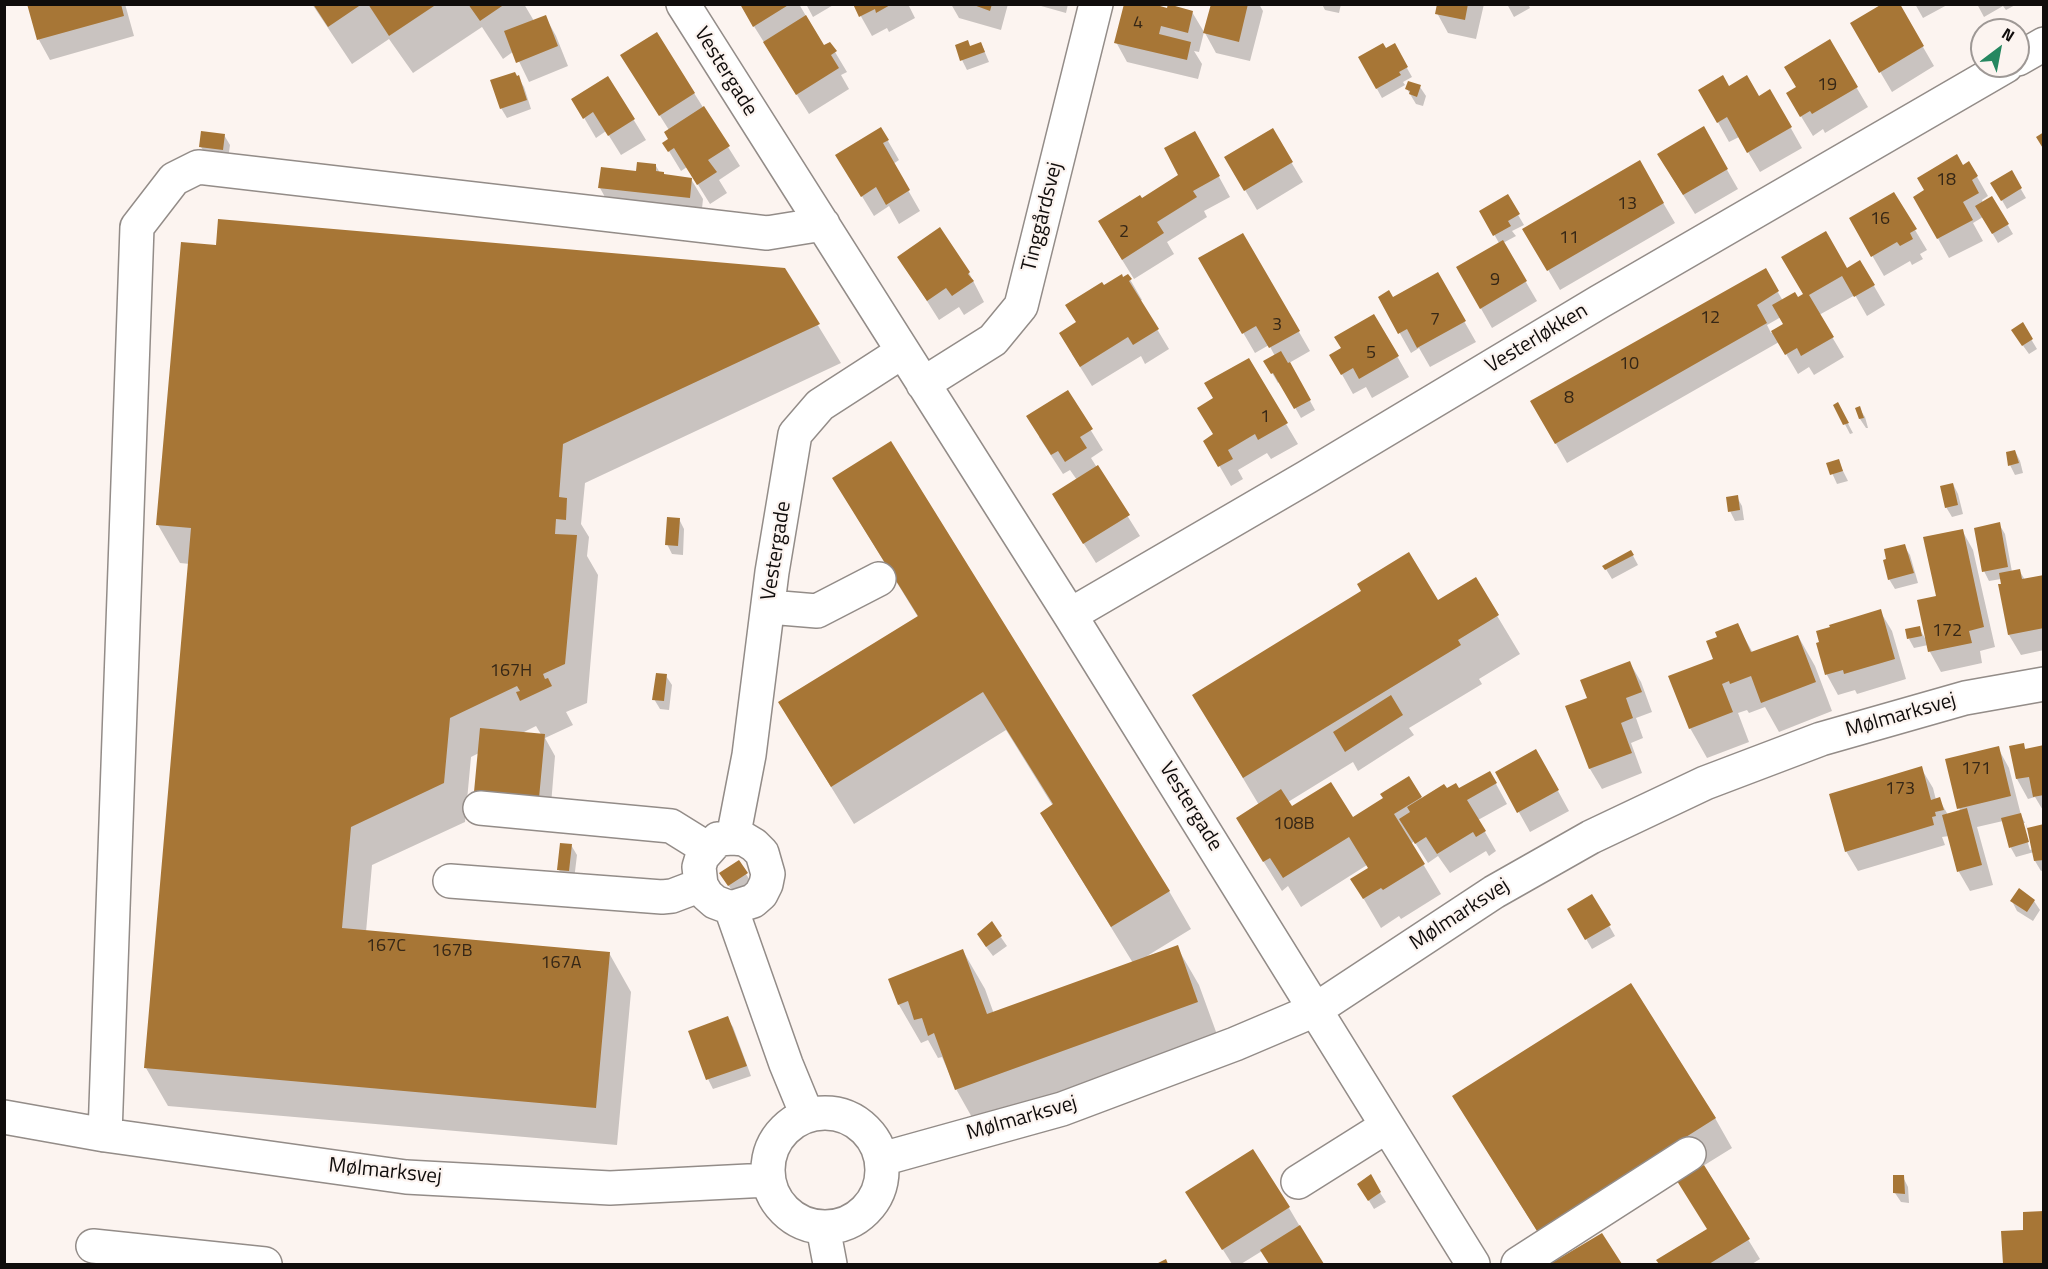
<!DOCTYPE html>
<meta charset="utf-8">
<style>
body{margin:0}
#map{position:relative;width:2048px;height:1269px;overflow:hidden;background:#fcf4f0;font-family:"Titillium Web",sans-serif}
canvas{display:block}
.frame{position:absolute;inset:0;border:6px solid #100d0c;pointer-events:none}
.north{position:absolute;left:1970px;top:18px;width:60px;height:60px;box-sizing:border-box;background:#fcf4f0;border:2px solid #9e9895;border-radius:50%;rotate:32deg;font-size:16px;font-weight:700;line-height:24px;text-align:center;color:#100d0c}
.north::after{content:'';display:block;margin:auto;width:21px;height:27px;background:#258760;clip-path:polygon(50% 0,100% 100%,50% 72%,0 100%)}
</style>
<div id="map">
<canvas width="2048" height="1269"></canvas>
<div class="frame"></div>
<div class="north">N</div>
</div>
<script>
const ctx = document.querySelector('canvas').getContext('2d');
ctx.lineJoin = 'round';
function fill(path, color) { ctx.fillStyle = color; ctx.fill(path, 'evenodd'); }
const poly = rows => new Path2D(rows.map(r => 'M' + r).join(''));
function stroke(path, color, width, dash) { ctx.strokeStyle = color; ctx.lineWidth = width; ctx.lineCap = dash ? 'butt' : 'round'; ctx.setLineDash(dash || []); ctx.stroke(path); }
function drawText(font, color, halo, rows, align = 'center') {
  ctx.font = font + ' "Titillium Web",sans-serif'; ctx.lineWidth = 4.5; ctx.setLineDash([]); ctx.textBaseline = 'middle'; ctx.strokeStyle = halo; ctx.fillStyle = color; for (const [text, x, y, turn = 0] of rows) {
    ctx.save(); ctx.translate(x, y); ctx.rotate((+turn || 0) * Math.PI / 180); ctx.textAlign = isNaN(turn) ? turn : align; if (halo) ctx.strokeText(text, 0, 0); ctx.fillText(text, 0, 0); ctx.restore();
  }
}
fill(poly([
 [28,4,125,4,134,36,50,60,39,40],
 [312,4,524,4,534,21,545,16,556,36,568,66,529,82,514,51,503,59,482,27,413,73,389,39,352,64],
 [740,4,799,4,824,47,835,52,847,72,841,75,849,89,809,114],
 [806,4,835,4,813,17],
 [854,4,908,4,915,18,889,32,887,28,872,36],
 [951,4,1008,4,1001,30,959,18],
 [1034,4,1068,4,1066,13],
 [1212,4,1259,4,1263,11,1250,61,1216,53,1205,33],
 [1322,4,1341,4,1339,13,1325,10],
 [1439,4,1484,4,1476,39,1448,33,1437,13],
 [1507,4,1528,4,1530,8,1514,17],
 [1898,4,1934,66,1892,92,1852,24],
 [1915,4,1946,4,1947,5,1923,18],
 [1977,4,2017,4,2006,10,2003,6,1984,17],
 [1192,12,1204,32,1199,52,1194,51,1202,64,1198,79,1127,62,1116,42],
 [1829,41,1868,107,1825,133,1823,129,1813,136,1799,113,1798,88],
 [981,43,989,62,967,70,962,60,970,47],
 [1394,45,1412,77,1403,82,1405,85,1382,98,1360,58,1385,50],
 [634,75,694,93,740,166,719,180,727,193,710,204,687,167,681,171,664,143,670,139,669,130],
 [518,77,524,87,531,109,507,118,501,108],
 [608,78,646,140,621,155,606,131,596,138,573,99],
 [1420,87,1426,96,1423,106,1416,104,1407,89],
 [1728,87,1758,98,1770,91,1802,148,1760,172,1739,137,1729,142,1700,90],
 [1703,128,1738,189,1695,214,1670,174],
 [881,129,899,160,893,164,920,211,899,224,889,206,874,216,849,175],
 [1272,130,1303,182,1257,210,1226,158],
 [224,135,230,145,228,159,206,156,201,147],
 [1206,153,1230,197,1204,211,1207,217,1167,242,1174,254,1134,279,1111,242,1141,200,1180,175],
 [1639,162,1675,223,1560,290,1524,229],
 [1969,163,1988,196,1982,200,1983,203,1992,198,2013,234,1998,243,1983,217,1973,223,1983,241,1949,258,1915,198],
 [656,166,660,173,664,176,691,179,703,199,701,218,611,208,600,188],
 [2011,172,2026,198,2007,209,1992,183],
 [1507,196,1524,225,1512,231,1516,236,1503,243,1537,301,1492,328,1458,268,1499,243,1481,211],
 [1851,219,1915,230,1927,250,1920,254,1923,259,1912,265,1910,261,1884,276],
 [940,229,969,273,984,302,964,315,959,307,939,320,899,257],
 [1243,235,1310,351,1289,363,1315,410,1301,418,1280,381,1278,383,1265,361,1275,356,1269,345,1255,353,1200,259],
 [1860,262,1885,305,1867,316,1855,295,1819,315,1844,357,1814,375,1809,367,1798,374,1779,342,1567,463,1532,402,1765,270,1783,301,1797,299],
 [1781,317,1785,325,1771,333,1767,325],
 [784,270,841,363,585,483,581,524,589,537,587,556,598,575,587,703,566,712,573,725,545,738,555,756,550,817,487,811,475,791,479,753,471,757,465,822,372,865,366,932,609,953,631,992,617,1145,168,1106,146,1068,190,564,180,563,158,525],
 [536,726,542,736,520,734],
 [1437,274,1476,342,1430,367,1419,348,1411,353,1380,298,1392,299],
 [1128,276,1142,300,1140,301,1169,349,1145,364,1141,356,1092,386,1072,354,1078,323,1104,287],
 [1374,316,1409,377,1372,398,1366,387,1353,394,1331,355,1343,349],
 [2022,324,2037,349,2029,354,2019,340],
 [1248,360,1298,444,1271,459,1267,453,1238,470,1243,479,1231,486,1205,441,1215,435,1215,399],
 [1067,392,1103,450,1091,458,1140,536,1096,563,1065,514,1077,480,1070,470,1063,474,1039,437],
 [1835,405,1843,414,1853,433,1850,434],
 [1859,408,1865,417,1868,428,1866,428,1860,419,1857,409],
 [2015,451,2020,461,2023,473,2015,475,2010,465],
 [1838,461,1848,481,1837,484,1828,464],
 [1953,484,1958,494,1963,514,1952,517,1946,507],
 [1737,497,1742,506,1744,520,1735,521,1730,511],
 [856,516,1169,891,1191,929,1147,956,1177,947,1199,985,1219,1040,978,1128,956,1089,942,1057,938,1058,928,1040,921,1043,899,1005,890,979,963,951,985,989,994,1014,1133,963,1064,851,1053,806,1006,730,854,824,802,740,918,617],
 [679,519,684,529,683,555,672,554,667,544],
 [1999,524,2005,534,2012,572,2019,570,2025,580,2044,577,2044,650,2021,655,2009,635,2001,579,1989,581,1984,571],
 [1962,530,1973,550,1995,647,1980,651,1982,663,1941,672,1930,652,1928,645,1914,648,1909,639,1919,628,1926,640,1938,597],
 [1904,546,1910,555,1918,583,1895,589,1889,579],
 [1631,552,1638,565,1612,579,1604,566],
 [1475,579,1520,654,1479,679,1482,684,1409,728,1414,735,1358,771,1353,762,1288,802,1292,808,1352,819,1384,799,1408,778,1422,800,1446,790,1459,790,1490,773,1507,804,1478,820,1496,851,1489,856,1486,851,1450,873,1438,856,1428,863,1414,841,1411,844,1441,894,1401,919,1399,916,1381,928,1352,879,1369,869,1367,865,1301,907,1288,886,1282,891,1255,848,1259,805,1216,733],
 [1880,611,1892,631,1906,679,1857,694,1855,690,1838,695,1827,675,1817,644],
 [1737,625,1753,653,1798,636,1815,666,1832,711,1779,732,1765,707,1749,713,1747,710,1738,713,1749,742,1707,758,1690,728,1714,660,1718,638],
 [1630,663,1641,682,1652,712,1636,718,1643,738,1631,743,1642,773,1602,789,1590,769,1566,707,1589,699],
 [666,676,672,685,669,710,660,709,654,699],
 [2023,745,2026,750,2044,747,2044,812,2035,797,2028,799,2017,779,2011,748],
 [1998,748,2009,768,2021,815,2025,823,2022,823,2030,850,2033,849,2026,823,2027,829,2044,826,2044,870,2041,871,2035,861,2034,852,2016,857,2011,848,2003,821,1977,827,1993,885,1970,891,1959,872,1949,836,1942,837,1945,845,1858,871,1846,851,1921,768,1933,788,1936,800,1939,799,1948,815,1960,811,1947,760],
 [1536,751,1569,811,1530,832,1497,773],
 [571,845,577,855,574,880,564,879,559,870],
 [739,862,752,884,735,895,727,883],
 [1592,896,1615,936,1592,949,1569,910],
 [2012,901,2034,901,2040,910,2033,921,2017,911],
 [991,923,1007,946,993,956,984,944],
 [727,1018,733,1027,751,1076,713,1089,708,1079,690,1031],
 [1454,1097,1715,1118,1732,1148,1703,1166,1760,1259,1752,1264,1661,1264,1658,1260,1708,1229,1679,1181,1555,1260],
 [1253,1151,1289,1208,1322,1264,1270,1264,1262,1251,1241,1264,1232,1264,1199,1212],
 [1370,1177,1386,1202,1374,1209,1359,1184],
 [1903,1177,1908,1187,1909,1203,1901,1202,1895,1193],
 [2044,1212,2044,1264,2004,1264,2003,1232,2025,1231],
 [1601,1235,1620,1264,1553,1264]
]), '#0003');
fill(poly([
 [27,4,121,4,124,16,37,40],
 [313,4,362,4,328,27],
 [368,4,437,4,389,36],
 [468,4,505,4,480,21],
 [740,4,790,4,753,27],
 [853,4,892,4,876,13,875,9,859,17],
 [971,4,992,4,990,11],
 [1124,4,1153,4,1167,8,1168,4,1193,11,1188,33,1161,26,1159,34,1191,42,1187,60,1114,43],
 [1211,4,1248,4,1239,42,1203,33],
 [1437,4,1468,4,1465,20,1435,14],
 [1882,4,1900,4,1924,46,1879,73,1850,23],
 [546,15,558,46,516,63,504,31],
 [806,15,824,45,830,42,837,51,831,55,839,68,796,95,763,42],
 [657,32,695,93,659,116,620,55],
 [1830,39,1858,87,1812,114,1810,111,1800,117,1786,93,1796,87,1784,67],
 [968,40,970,46,981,42,985,52,960,61,955,45],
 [1383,43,1386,48,1395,43,1408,67,1399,72,1401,75,1376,89,1358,57],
 [515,72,517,76,519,75,527,100,500,109,490,80],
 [1723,75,1729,86,1747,75,1759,96,1770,89,1792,127,1747,153,1727,117,1717,123,1698,90],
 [608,76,635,119,608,136,593,112,583,119,571,99],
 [1408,81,1421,85,1417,97,1409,94,1410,91,1405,89],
 [704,106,730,146,708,160,717,172,697,185,674,148,668,152,662,143,668,139,664,132],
 [1704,126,1728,169,1683,195,1657,154],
 [881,127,889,140,883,143,910,190,886,205,876,187,861,197,835,155],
 [1273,128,1293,162,1244,191,1224,157],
 [201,131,225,134,223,150,199,147],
 [1195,131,1220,176,1193,191,1197,197,1157,222,1164,233,1122,260,1098,221,1140,195,1142,198,1178,175,1164,148],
 [2044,132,2044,150,2036,137],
 [1957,154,1963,165,1969,161,1978,176,1972,180,1979,193,1963,202,1973,220,1937,239,1913,197,1924,190,1917,178],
 [1640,160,1664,203,1547,271,1522,229],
 [637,162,656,164,656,171,664,172,664,174,692,178,690,198,598,188,601,167,636,171],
 [2012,170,2022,188,2001,201,1990,183],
 [1894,192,1917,229,1910,233,1913,239,1900,246,1897,242,1871,257,1849,218],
 [1508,194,1520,214,1508,221,1511,226,1493,236,1479,211],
 [1992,196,2009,224,1992,234,1975,206],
 [218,219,785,268,820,324,563,444,559,497,567,498,566,520,556,519,555,534,577,535,565,664,543,674,545,679,548,678,552,686,520,701,516,692,520,691,517,686,450,718,444,783,351,827,342,928,610,952,596,1108,144,1068,191,528,156,525,181,242,216,245],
 [940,227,970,272,968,274,974,281,952,296,946,288,927,301,897,257],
 [1826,231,1847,268,1860,260,1875,285,1854,297,1842,276,1809,295,1834,337,1801,356,1797,348,1785,355,1771,331,1783,324,1772,305,1795,292,1798,297,1803,294,1781,257],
 [1243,233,1300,331,1269,348,1256,326,1242,334,1198,258],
 [1503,240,1527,281,1480,309,1456,267],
 [1766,268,1779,291,1757,305,1767,323,1555,444,1530,401],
 [1438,272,1466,321,1417,348,1407,329,1398,334,1378,297,1389,290,1393,297],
 [1122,274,1123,277,1128,274,1132,279,1129,281,1159,329,1133,345,1128,337,1080,367,1059,333,1076,322,1065,305,1102,282,1104,285],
 [1374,314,1399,356,1359,379,1353,368,1341,375,1329,355,1341,348,1334,337],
 [2023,322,2033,339,2022,346,2011,330],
 [1281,351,1288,363,1290,362,1311,400,1294,409,1273,373,1271,374,1263,361],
 [1249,358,1288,423,1258,440,1255,434,1228,450,1233,459,1218,467,1203,441,1213,434,1197,408,1213,398,1204,383],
 [1068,390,1093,429,1080,437,1087,448,1065,462,1058,451,1051,455,1026,416],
 [1838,402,1849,423,1843,425,1833,405],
 [1860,406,1864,418,1859,419,1855,408],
 [891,441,1170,891,1111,927,1040,813,1053,804,983,692,831,787,778,702,918,616,832,478],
 [2015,450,2019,463,2008,466,2006,452],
 [1839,459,1843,471,1830,475,1826,463],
 [1098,465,1130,515,1083,544,1052,494],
 [1953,483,1958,505,1945,508,1940,486],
 [1738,495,1740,510,1728,512,1726,497],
 [667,517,680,518,678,546,665,545],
 [2000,522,2008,567,1982,572,1974,528],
 [1963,529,1984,627,1969,631,1972,643,1928,652,1917,600,1936,596,1923,537],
 [1905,544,1914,573,1888,580,1883,560,1886,559,1884,549],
 [1631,550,1634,555,1605,570,1602,566],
 [1409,552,1438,600,1476,577,1499,615,1458,640,1461,645,1243,778,1192,695,1361,591,1357,584],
 [2020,569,2022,579,2044,575,2044,628,2008,635,1998,584,2001,584,1999,573],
 [1881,609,1895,659,1844,674,1843,670,1825,675,1816,643,1819,642,1816,631,1830,627,1829,625],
 [1738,623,1751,652,1798,635,1816,682,1761,703,1751,676,1730,684,1729,681,1722,684,1733,712,1689,729,1668,676,1713,659,1706,641,1717,637,1715,632],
 [1920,626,1922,636,1907,639,1905,629],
 [1630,661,1642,692,1626,698,1633,718,1621,723,1632,753,1589,769,1565,706,1587,698,1580,680],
 [656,673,667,674,664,701,652,700],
 [1391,695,1403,715,1345,752,1333,732],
 [480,728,545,734,539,798,474,792],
 [2024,743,2025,749,2044,745,2044,795,2033,797,2029,777,2016,779,2009,746],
 [1999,746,2011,796,1957,809,1945,759],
 [1536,749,1559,790,1517,813,1495,772],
 [1922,766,1931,800,1940,797,1944,810,1935,812,1936,816,1932,817,1934,825,1845,852,1829,794],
 [1490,771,1497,783,1467,800,1486,831,1476,837,1473,832,1437,854,1426,837,1415,844,1399,819,1410,812,1407,807,1444,784,1447,788,1456,783,1459,788],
 [1409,776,1422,797,1394,814,1425,864,1383,890,1381,888,1363,899,1350,879,1368,868,1349,837,1283,878,1270,858,1263,862,1236,818,1281,789,1292,806,1331,782,1353,817,1383,798,1380,794],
 [1967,808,1982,865,1957,872,1942,815],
 [2021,813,2029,842,2009,848,2001,818],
 [2044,824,2044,860,2034,861,2027,828],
 [560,843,572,844,569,871,557,870],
 [739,860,748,873,728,886,719,873],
 [2019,888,2035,900,2027,912,2010,901],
 [1592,894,1611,925,1585,940,1567,909],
 [992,921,1002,936,986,947,977,934],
 [1178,945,1198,1002,955,1090,934,1033,928,1036,922,1018,914,1020,908,1001,898,1005,888,979,963,949,987,1014],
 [1631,983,1716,1118,1537,1231,1452,1096],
 [728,1016,747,1066,706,1080,688,1031],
 [1253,1149,1290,1207,1222,1250,1185,1192],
 [1704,1165,1750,1239,1709,1264,1659,1264,1656,1260,1707,1229,1677,1181],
 [1371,1174,1381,1192,1368,1201,1357,1184],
 [1893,1175,1904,1175,1905,1194,1893,1193],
 [2044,1211,2044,1264,2003,1264,2001,1231,2023,1230,2023,1212],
 [1300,1225,1324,1264,1269,1264,1260,1250],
 [1602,1233,1622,1264,1550,1264],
 [1166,1259,1168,1264,1156,1264]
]), '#a77636');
const minor = poly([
 [683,4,1070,615,1473,1264],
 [2018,59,2044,44],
 [923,384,993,340,1021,306,1096,4],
 [769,607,817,611,879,579],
 [1070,615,1307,477,1599,302,2006,66],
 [480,808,671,826,708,849],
 [733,838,749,755,772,572,795,434,820,405,902,352],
 [733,838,744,839,754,845,762,853,768,874,766,884,761,894,753,901,731,908,715,902,707,895,701,885,699,867,702,857,718,839,733,838],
 [450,881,662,897,672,896,701,885],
 [731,908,786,1064,807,1115],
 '768 1170a57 57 0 1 1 114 0a57 57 0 1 1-114 0Z',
 [4,1117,105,1135,406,1177,610,1188,768,1180],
 [105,1135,137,227,174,179,198,167,767,233,823,224],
 [882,1159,1062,1109,1235,1044,1315,1010,1494,892,1591,837,1705,783,1821,739,1965,698,2044,684],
 [1298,1182,1387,1126],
 [823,1227,830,1264],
 [93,1246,265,1264],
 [1518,1264,1689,1154]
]);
stroke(minor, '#938c88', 36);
stroke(minor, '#fff', 33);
drawText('18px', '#362716', null, [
 ["4",1138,24],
 ["19",1827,86],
 ["18",1946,181],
 ["13",1627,205],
 ["16",1880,220],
 ["2",1124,233],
 ["11",1569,239],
 ["9",1495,281],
 ["12",1710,319],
 ["7",1435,321],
 ["3",1277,326],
 ["5",1371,354],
 ["10",1629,365],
 ["8",1569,399],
 ["1",1265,418],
 ["172",1947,632],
 ["167H",511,672],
 ["171",1976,770],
 ["173",1900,790],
 ["108B",1294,825],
 ["167C",386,947],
 ["167B",452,952],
 ["167A",561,964]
]);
drawText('21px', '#100d0c', '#fcf4f0', [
 ["Vestergade",725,72,58],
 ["Tinggårdsvej",1043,217,-76],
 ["Vesterløkken",1537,339,-31],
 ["Vestergade",777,551,-81],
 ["Mølmarksvej",1901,716,-16],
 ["Vestergade",1190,807,58],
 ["Mølmarksvej",1460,915,-33],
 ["Mølmarksvej",1022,1119,-16],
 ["Mølmarksvej",385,1172,6]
]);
</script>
